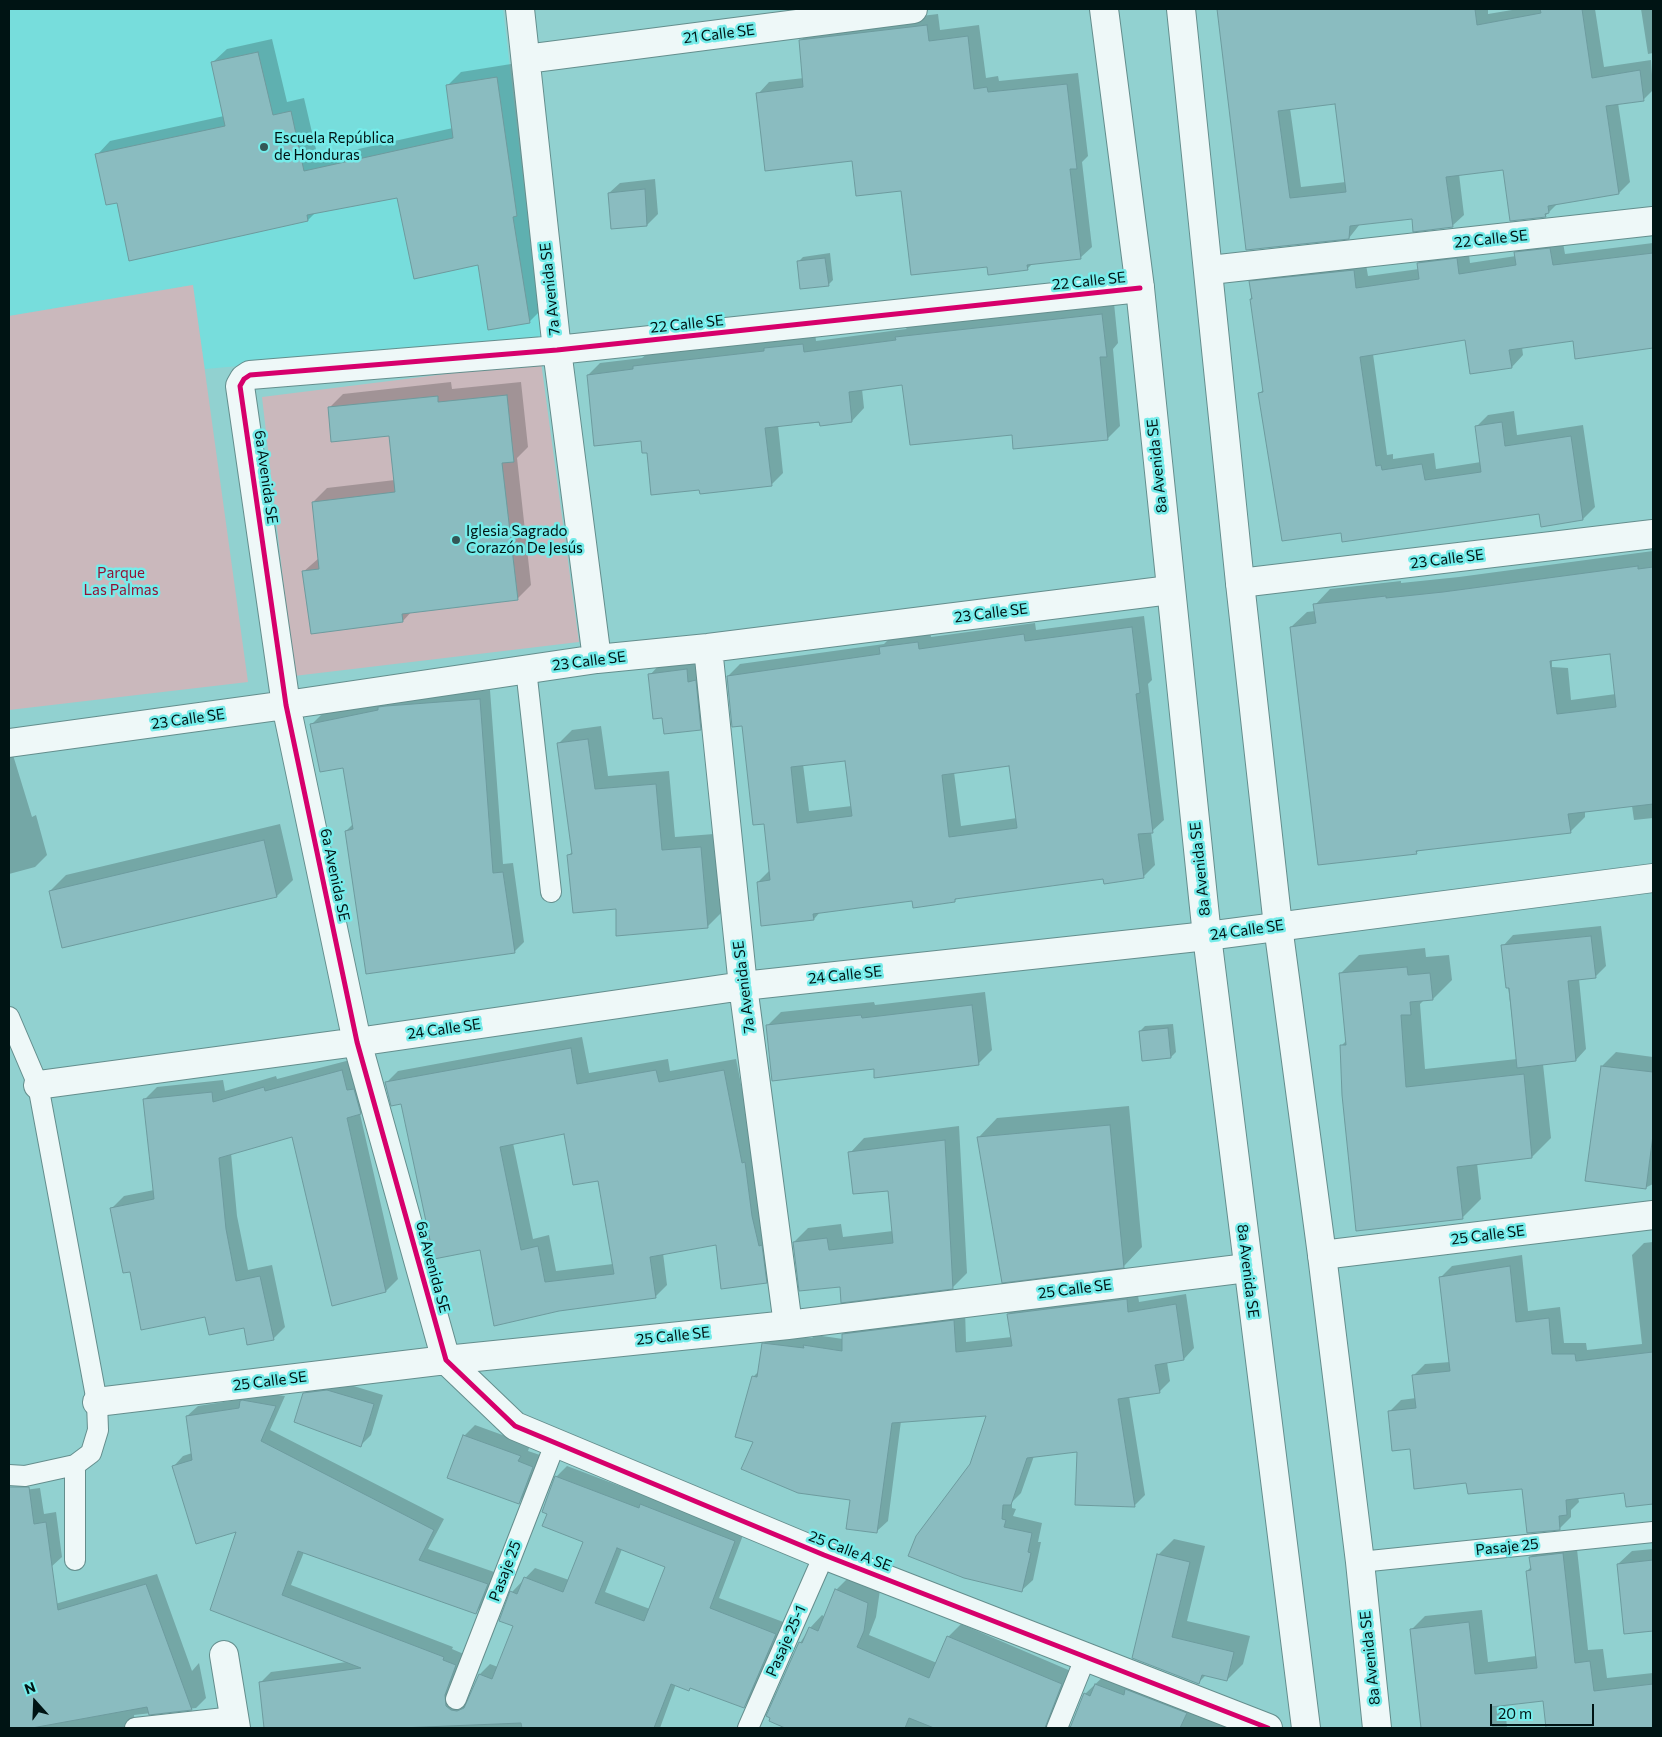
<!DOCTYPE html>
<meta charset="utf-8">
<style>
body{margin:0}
#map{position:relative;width:1662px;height:1737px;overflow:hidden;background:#91d1d0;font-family:Commissioner,sans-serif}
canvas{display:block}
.frame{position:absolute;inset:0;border:10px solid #001414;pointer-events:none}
.north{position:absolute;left:10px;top:1677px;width:50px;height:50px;-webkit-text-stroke:4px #76ecea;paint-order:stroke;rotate:340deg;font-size:14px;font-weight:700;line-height:20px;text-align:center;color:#001414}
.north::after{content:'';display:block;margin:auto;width:18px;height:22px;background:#001414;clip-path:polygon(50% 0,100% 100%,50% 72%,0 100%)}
.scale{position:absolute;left:1490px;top:1704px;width:104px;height:22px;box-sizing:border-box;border:2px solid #001414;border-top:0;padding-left:6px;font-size:15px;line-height:18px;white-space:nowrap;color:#001414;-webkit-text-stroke:4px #76ecea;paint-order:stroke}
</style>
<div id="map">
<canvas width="1662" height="1737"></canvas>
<div class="frame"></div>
<div class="north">N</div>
<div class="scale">20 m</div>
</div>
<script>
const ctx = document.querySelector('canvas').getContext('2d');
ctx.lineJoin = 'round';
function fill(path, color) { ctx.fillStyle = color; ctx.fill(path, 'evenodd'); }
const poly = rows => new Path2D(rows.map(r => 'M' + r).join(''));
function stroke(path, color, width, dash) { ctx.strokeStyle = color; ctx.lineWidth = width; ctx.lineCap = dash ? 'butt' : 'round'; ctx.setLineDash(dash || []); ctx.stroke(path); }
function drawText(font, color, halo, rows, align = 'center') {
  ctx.font = font + ' Commissioner,sans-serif'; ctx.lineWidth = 5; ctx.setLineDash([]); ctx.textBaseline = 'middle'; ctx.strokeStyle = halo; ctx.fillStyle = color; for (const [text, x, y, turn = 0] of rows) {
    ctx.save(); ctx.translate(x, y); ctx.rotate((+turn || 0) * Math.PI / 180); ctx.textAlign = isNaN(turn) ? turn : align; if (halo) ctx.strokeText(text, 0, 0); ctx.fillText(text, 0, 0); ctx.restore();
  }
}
fill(poly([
 [9,9,503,9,542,339,205,369,192,285,9,316]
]), '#77dddc');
fill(poly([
 [193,285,248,682,9,710,9,316],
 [541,362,579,642,294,676,262,397],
 [502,467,518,600,410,613]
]), '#cab8bc');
fill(poly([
 [1218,9,1488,9,1488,14,1518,9,1595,9,1604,67,1651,60,1653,90,1644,99,1618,103,1630,182,1619,193,1558,203,1545,216,1505,168,1459,174,1464,215,1452,226,1413,217,1360,224,1349,238,1247,249],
 [1336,103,1346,182,1301,187,1290,108],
 [1641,9,1653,9,1653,53,1648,54],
 [938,14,940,30,979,25,986,78,998,76,999,81,1078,73,1088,156,1082,162,1092,247,1080,258,1033,263,1027,269,988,265,902,189,853,159,758,94,769,82,804,78,800,41,812,29],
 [272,39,287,102,304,98,318,158,453,128,447,86,461,72,511,64,530,201,527,205,543,308,529,322,479,264,398,196,315,213,308,220,117,201,97,155,110,141,224,116,213,62,227,49],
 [655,179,658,214,647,225,609,193,620,183],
 [1562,237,1565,254,1653,243,1653,346,1576,358,1574,339,1522,347,1523,355,1512,367,1466,339,1373,354,1387,455,1393,454,1393,459,1434,453,1436,469,1481,462,1476,427,1488,415,1514,411,1517,435,1583,425,1595,507,1583,519,1540,513,1342,532,1260,393,1264,389,1251,300,1251,282,1263,270,1365,259,1368,276,1419,269,1418,263,1430,251,1468,247,1470,263,1516,256,1515,253,1527,241],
 [830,253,833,280,828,285,798,262,803,257],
 [1114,303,1118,343,1113,349,1120,426,1107,439,1013,433,903,384,862,389,864,408,852,421,778,425,783,473,771,485,701,489,648,451,642,440,588,375,600,363,642,358,647,354,815,333,816,341,906,329,909,325],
 [451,382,452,389,521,382,528,447,517,458,531,585,517,599,412,611,403,621,303,572,319,558,313,502,327,488,395,480,390,434,329,408,343,394],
 [1653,551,1653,650,1611,654,1611,652,1552,661,1552,667,1568,668,1571,700,1616,694,1630,673,1653,675,1653,818,1634,820,1632,806,1585,811,1585,817,1570,832,1420,849,1416,853,1291,627,1307,612,1315,611,1315,605,1330,589,1401,581,1401,583,1459,577],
 [1144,616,1152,680,1148,684,1164,820,1151,832,1155,865,1143,877,1104,877,959,897,954,901,913,899,821,911,814,919,758,882,770,870,765,823,743,725,728,676,740,664,884,644,892,636,930,631,931,637,1035,623,1036,630],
 [846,759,852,806,809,811,803,764],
 [1010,765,1017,818,961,826,954,772],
 [697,659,711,718,700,729,663,717,650,675,660,664],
 [490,690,503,864,513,863,524,942,514,952,346,831,353,824,344,766,312,724,322,714,385,702,397,696],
 [601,726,608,776,669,771,675,837,714,834,721,913,707,927,617,907,569,855,573,851,558,744,572,730],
 [13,755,32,817,36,815,47,855,35,867,9,874,9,756],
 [280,824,293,880,277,896,63,946,50,891,66,875],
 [1601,926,1606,966,1595,977,1579,979,1586,1049,1576,1060,1543,1064,1551,1138,1532,1157,1477,1163,1481,1199,1462,1218,1341,1046,1347,1040,1341,973,1359,955,1425,948,1426,957,1449,955,1452,980,1433,999,1424,1000,1420,1004,1425,1069,1517,1059,1503,946,1513,935],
 [985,992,992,1050,978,1064,875,1068,767,1026,781,1012,874,1002,875,1005],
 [1173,1024,1176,1052,1171,1057,1140,1031,1145,1026],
 [582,1037,589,1073,668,1059,670,1071,736,1059,778,1270,766,1282,717,1244,663,1253,667,1285,655,1297,559,1310,480,1249,402,1102,386,1083,398,1071],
 [565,1133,599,1179,613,1264,556,1271,549,1235,533,1239,513,1143],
 [1616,1052,1653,1057,1653,1184,1645,1188,1602,1066],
 [354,1059,372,1101,360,1114,398,1279,386,1291,293,1135,231,1153,237,1216,248,1270,272,1265,285,1327,273,1339,245,1327,206,1316,131,1270,112,1208,124,1196,154,1190,145,1099,157,1087,223,1080,225,1091,276,1076,277,1079],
 [1129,1106,1142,1247,1124,1266,979,1137,997,1118],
 [959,1126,967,1273,952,1288,841,1285,794,1242,808,1228,841,1224,843,1237,893,1231,889,1189,850,1153,864,1138],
 [1653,1242,1653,1503,1627,1505,1626,1492,1578,1497,1579,1502,1571,1510,1571,1517,1560,1528,1523,1487,1467,1482,1411,1448,1389,1412,1401,1400,1416,1398,1413,1376,1425,1364,1450,1362,1441,1277,1452,1266,1522,1255,1528,1311,1560,1307,1564,1343,1586,1343,1587,1350,1642,1344,1632,1255,1644,1243],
 [1137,1289,1139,1302,1186,1294,1194,1348,1184,1359,1167,1362,1170,1381,1160,1391,1129,1396,1145,1495,1135,1505,1078,1451,1034,1456,1021,1493,1012,1502,1012,1508,1016,1509,1013,1516,1042,1523,1038,1542,1041,1542,1033,1580,1022,1590,971,1465,987,1415,901,1421,888,1521,877,1531,852,1499,755,1441,753,1377,760,1370,763,1344,774,1333,812,1338,815,1335,843,1339,843,1335,854,1324,965,1310,966,1342,1012,1337,1008,1314,1019,1303],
 [337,1381,383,1395,371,1435,361,1445,304,1394,314,1384],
 [251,1391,285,1396,270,1430,444,1519,428,1549,497,1573,486,1602,476,1612,304,1552,291,1585,453,1647,452,1649,466,1655,463,1700,470,1699,480,1674,490,1664,498,1667,515,1626,512,1592,535,1568,569,1580,584,1541,543,1511,557,1476,567,1466,649,1497,652,1495,745,1530,719,1598,786,1623,754,1696,743,1707,691,1687,676,1684,660,1728,266,1728,260,1683,271,1672,347,1662,211,1609,238,1530,173,1467,183,1456,192,1453,187,1416,198,1406,243,1399],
 [622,1549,667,1566,650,1609,605,1592],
 [475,1425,530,1445,528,1451,543,1456,529,1491,519,1502,464,1436],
 [40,1488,44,1514,56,1512,62,1557,51,1567,9,1572,9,1492],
 [1174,1539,1205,1546,1187,1621,1250,1636,1243,1664,1227,1680,1206,1675,1198,1683,1134,1658,1158,1555],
 [1576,1540,1588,1650,1603,1649,1607,1678,1653,1673,1653,1728,1548,1728,1544,1700,1505,1704,1507,1728,1422,1728,1411,1630,1425,1616,1482,1610,1488,1662,1536,1656,1527,1571,1531,1567,1530,1557,1544,1544],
 [1653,1549,1653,1630,1626,1633,1618,1564,1632,1551],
 [157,1574,192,1671,199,1663,206,1698,196,1708,134,1715,135,1724,143,1728,9,1728,9,1642,38,1633,45,1607],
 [849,1577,880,1590,876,1617,869,1635,937,1663,948,1637,961,1624,1073,1672,1066,1727,1072,1726,1085,1694,1108,1672,1242,1728,789,1728,770,1721,800,1643,810,1628,822,1615,825,1617,836,1590]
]), '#0003');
const building = poly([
 [1217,9,1475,9,1477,25,1541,13,1540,9,1582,9,1592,78,1640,70,1644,101,1606,106,1619,194,1548,206,1549,213,1545,214,1546,217,1510,221,1503,170,1446,177,1453,227,1413,232,1412,219,1350,226,1349,239,1246,250,1217,9],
 [1335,104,1346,192,1290,198,1278,111,1335,104],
 [927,25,929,41,968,36,974,89,987,87,988,92,1067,84,1077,169,1070,169,1081,259,1027,265,1028,270,988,275,987,267,911,275,901,191,856,196,852,161,765,171,756,93,803,87,799,40,927,25],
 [258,52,273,115,291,111,304,171,453,138,446,85,497,77,517,216,513,217,530,323,488,330,478,265,414,279,397,198,307,215,308,221,129,261,117,203,106,205,95,154,225,126,211,62,258,52],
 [645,189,647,226,611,229,608,193,645,189],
 [1550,248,1553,265,1653,253,1653,348,1575,359,1573,341,1509,350,1512,368,1470,374,1465,340,1360,357,1376,466,1381,465,1382,470,1422,464,1425,480,1481,472,1475,426,1502,422,1505,446,1571,436,1583,520,1541,527,1539,514,1342,542,1341,533,1282,541,1258,393,1263,392,1250,299,1252,299,1249,281,1354,270,1356,288,1419,279,1417,263,1457,258,1459,274,1516,265,1514,252,1550,248],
 [825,258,829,286,800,289,797,261,825,258],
 [1102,314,1107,357,1100,357,1108,440,1013,449,1012,435,910,445,902,385,849,392,852,422,820,426,819,422,765,428,772,486,700,494,699,490,651,495,647,453,642,453,641,441,594,446,587,375,633,369,633,366,764,351,764,348,803,344,804,352,896,340,895,337,1102,314],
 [507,395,514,462,502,463,518,600,402,614,403,622,311,634,302,571,319,569,312,502,395,492,389,436,331,442,328,407,438,396,438,402,507,395],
 [1638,566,1638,569,1653,567,1653,804,1568,814,1571,833,1416,851,1417,854,1318,865,1290,627,1316,623,1313,604,1386,596,1386,598,1443,592,1638,566],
 [1610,654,1616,707,1557,714,1550,661,1610,654],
 [1132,627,1140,693,1136,694,1153,833,1138,834,1144,878,1104,884,1103,879,955,899,955,902,913,908,912,901,813,914,814,920,761,926,757,882,770,880,764,824,753,825,742,726,732,727,727,676,880,654,879,647,918,642,919,649,1024,634,1025,641,1132,627],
 [845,761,852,816,797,823,791,767,845,761],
 [1009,766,1017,828,949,837,942,775,1009,766],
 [687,669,688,682,696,680,701,730,664,734,662,718,653,719,648,674,687,669],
 [480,699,493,873,503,872,515,953,366,974,345,831,353,829,343,768,320,772,310,724,378,710,378,707,386,706,480,699],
 [588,739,595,789,656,784,662,850,701,847,708,928,616,936,616,909,573,913,567,855,572,854,557,743,588,739],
 [264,840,277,897,62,948,49,891,264,840],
 [1591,936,1596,978,1568,981,1576,1061,1517,1068,1509,988,1506,988,1501,945,1591,936],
 [1407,967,1408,975,1430,973,1433,1000,1410,1002,1411,1015,1401,1015,1406,1087,1524,1074,1532,1158,1457,1167,1463,1219,1356,1231,1342,1095,1340,1045,1346,1045,1339,973,1407,967],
 [972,1005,979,1065,874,1078,874,1069,772,1081,766,1025,861,1015,862,1018,972,1005],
 [1168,1028,1171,1058,1142,1061,1139,1031,1168,1028],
 [571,1048,577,1084,656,1070,659,1082,724,1070,742,1163,745,1162,752,1216,759,1246,762,1245,767,1283,721,1289,716,1245,650,1257,656,1298,559,1311,494,1326,480,1250,434,1259,401,1104,391,1106,385,1082,571,1048],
 [564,1134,573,1185,598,1181,614,1274,545,1282,538,1246,521,1250,500,1147,564,1134],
 [1601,1066,1653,1072,1653,1135,1646,1189,1585,1181,1601,1066],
 [342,1070,347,1090,354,1089,361,1114,347,1118,386,1292,332,1306,292,1137,219,1158,226,1229,236,1281,260,1276,274,1340,247,1345,244,1328,209,1335,205,1317,141,1330,130,1272,123,1273,110,1208,154,1199,143,1099,212,1092,213,1102,264,1087,265,1091,342,1070],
 [1110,1125,1124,1268,1002,1283,977,1137,1110,1125],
 [945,1140,953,1289,841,1303,840,1287,799,1291,793,1242,827,1238,829,1250,893,1243,888,1191,853,1194,848,1152,945,1140],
 [1510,1266,1516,1322,1549,1318,1552,1354,1575,1354,1576,1361,1653,1352,1653,1504,1626,1507,1624,1493,1566,1500,1567,1515,1559,1516,1560,1530,1527,1533,1522,1489,1468,1494,1466,1483,1414,1489,1410,1449,1392,1451,1388,1411,1416,1408,1412,1375,1450,1371,1439,1277,1510,1266],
 [1127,1299,1128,1312,1176,1304,1184,1360,1155,1365,1160,1393,1118,1399,1135,1507,1075,1505,1077,1452,1027,1458,1011,1505,1003,1505,1002,1519,1006,1520,1004,1527,1032,1533,1028,1552,1031,1553,1022,1592,964,1578,908,1556,916,1536,970,1464,986,1416,892,1423,877,1533,846,1529,850,1500,798,1493,741,1469,753,1442,735,1437,752,1376,757,1377,762,1343,804,1348,803,1345,842,1351,842,1334,954,1320,956,1352,1012,1346,1007,1314,1127,1299],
 [327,1390,374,1404,361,1447,294,1422,303,1393,327,1390],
 [242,1400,276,1406,261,1441,434,1530,419,1560,488,1584,476,1614,298,1551,282,1595,444,1657,443,1660,456,1665,445,1695,446,1706,451,1710,457,1711,464,1708,479,1674,492,1679,513,1626,499,1621,510,1591,517,1594,524,1577,563,1592,583,1542,542,1526,547,1514,542,1512,555,1476,639,1508,640,1504,735,1541,710,1608,776,1634,744,1708,690,1688,689,1691,671,1684,654,1728,522,1728,521,1723,400,1728,264,1728,259,1682,361,1668,210,1610,236,1532,196,1544,172,1466,192,1460,186,1416,239,1408,240,1401,242,1400],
 [617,1548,665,1567,644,1621,595,1603,617,1548],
 [463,1435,521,1456,518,1461,533,1467,519,1504,447,1478,463,1435],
 [9,1487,29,1487,34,1524,46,1522,58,1610,146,1584,192,1710,149,1715,147,1707,32,1728,9,1728,9,1487],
 [1563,1553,1575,1663,1590,1661,1594,1691,1653,1684,1653,1728,1546,1728,1543,1701,1491,1707,1493,1728,1421,1728,1410,1629,1469,1622,1475,1674,1537,1668,1526,1571,1531,1570,1529,1557,1563,1553],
 [1157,1554,1190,1562,1172,1637,1234,1652,1227,1681,1202,1675,1199,1684,1132,1658,1157,1554],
 [1653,1560,1653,1631,1624,1634,1617,1564,1653,1560],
 [835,1589,868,1603,864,1631,857,1647,929,1678,947,1636,1062,1684,1045,1728,934,1728,909,1718,905,1728,785,1728,769,1721,770,1718,766,1716,799,1642,802,1643,809,1627,818,1631,835,1589],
 [1095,1684,1124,1695,1125,1689,1187,1713,1180,1728,1070,1728,1084,1693,1090,1696,1095,1684]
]);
fill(building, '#8abcc0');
stroke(building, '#6d9b9e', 1);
const service = poly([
 [526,669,551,892],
 [9,1017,38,1085,97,1402,98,1430,91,1453,75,1465,25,1476,9,1475],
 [75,1560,75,1465],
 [1360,1562,1653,1532],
 [456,1699,555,1444],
 [135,1728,234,1717],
 [748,1728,824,1555],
 [1057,1728,1086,1656]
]);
const minor = poly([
 [520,9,557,350,597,659],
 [526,59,913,9],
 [1210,270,1653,221],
 [1140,288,557,350,250,375,244,379,240,386,286,705,357,1042,446,1360,515,1426,824,1555,1268,1728],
 [1240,583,1653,534],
 [708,648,743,986,788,1325],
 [9,743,286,705,597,659,708,648,1170,590],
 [38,1085,357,1042,743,986,1207,936,1653,878],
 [1322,1255,1653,1215],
 [97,1402,446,1360,788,1325,1247,1268],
 [224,1655,236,1728]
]);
const tertiary = poly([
 [1104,9,1140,288,1207,936,1306,1728],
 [1181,9,1240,583,1278,926,1322,1255,1360,1562,1377,1728]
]);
stroke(service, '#648e8d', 22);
stroke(minor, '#648e8d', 30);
stroke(tertiary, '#648e8d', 30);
stroke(service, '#eef8f8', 20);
stroke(minor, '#eef8f8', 28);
stroke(tertiary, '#eef8f8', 28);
stroke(poly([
 [1140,288,557,350,250,375,244,379,240,386,286,705,357,1042,446,1360,515,1426,824,1555,1268,1728]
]), '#d6006c', 5);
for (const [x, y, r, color] of [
 [264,147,5,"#335656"],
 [456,540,5,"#335656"]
]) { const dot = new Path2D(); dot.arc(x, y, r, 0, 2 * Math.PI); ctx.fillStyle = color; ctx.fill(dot); stroke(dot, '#76ecea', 2); }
drawText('15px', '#001414', '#76ecea', [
 ["21 Calle SE",719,34,-7],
 ["22 Calle SE",1491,239,-6],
 ["22 Calle SE",1089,281,-6],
 ["7a Avenida SE",550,289,-96],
 ["22 Calle SE",687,324,-6],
 ["8a Avenida SE",1157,466,-96],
 ["6a Avenida SE",266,477,82],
 ["23 Calle SE",1447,559,-7],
 ["23 Calle SE",991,613,-7],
 ["23 Calle SE",589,661,-7],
 ["23 Calle SE",188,719,-8],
 ["8a Avenida SE",1200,869,-96],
 ["6a Avenida SE",335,875,78],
 ["24 Calle SE",1247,930,-8],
 ["24 Calle SE",845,975,-6],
 ["7a Avenida SE",744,987,-97],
 ["24 Calle SE",444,1029,-8],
 ["25 Calle SE",1488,1235,-7],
 ["6a Avenida SE",433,1267,75],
 ["8a Avenida SE",1248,1271,83],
 ["25 Calle SE",1075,1289,-7],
 ["25 Calle SE",673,1336,-6],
 ["25 Calle SE",270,1381,-7],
 ["Pasaje 25",1507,1547,-6],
 ["25 Calle A SE",850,1551,21],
 ["Pasaje 25",505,1571,-69],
 ["Pasaje 25-1",786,1641,-66],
 ["8a Avenida SE",1370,1658,-96]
]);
drawText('15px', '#001414', '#76ecea', [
 ["Escuela República",274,138],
 ["de Honduras",274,155],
 ["Iglesia Sagrado",466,531],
 ["Corazón De Jesús",466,548]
], 'left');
drawText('15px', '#941235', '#76ecea', [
 ["Parque",121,573],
 ["Las Palmas",121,590]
]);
</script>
